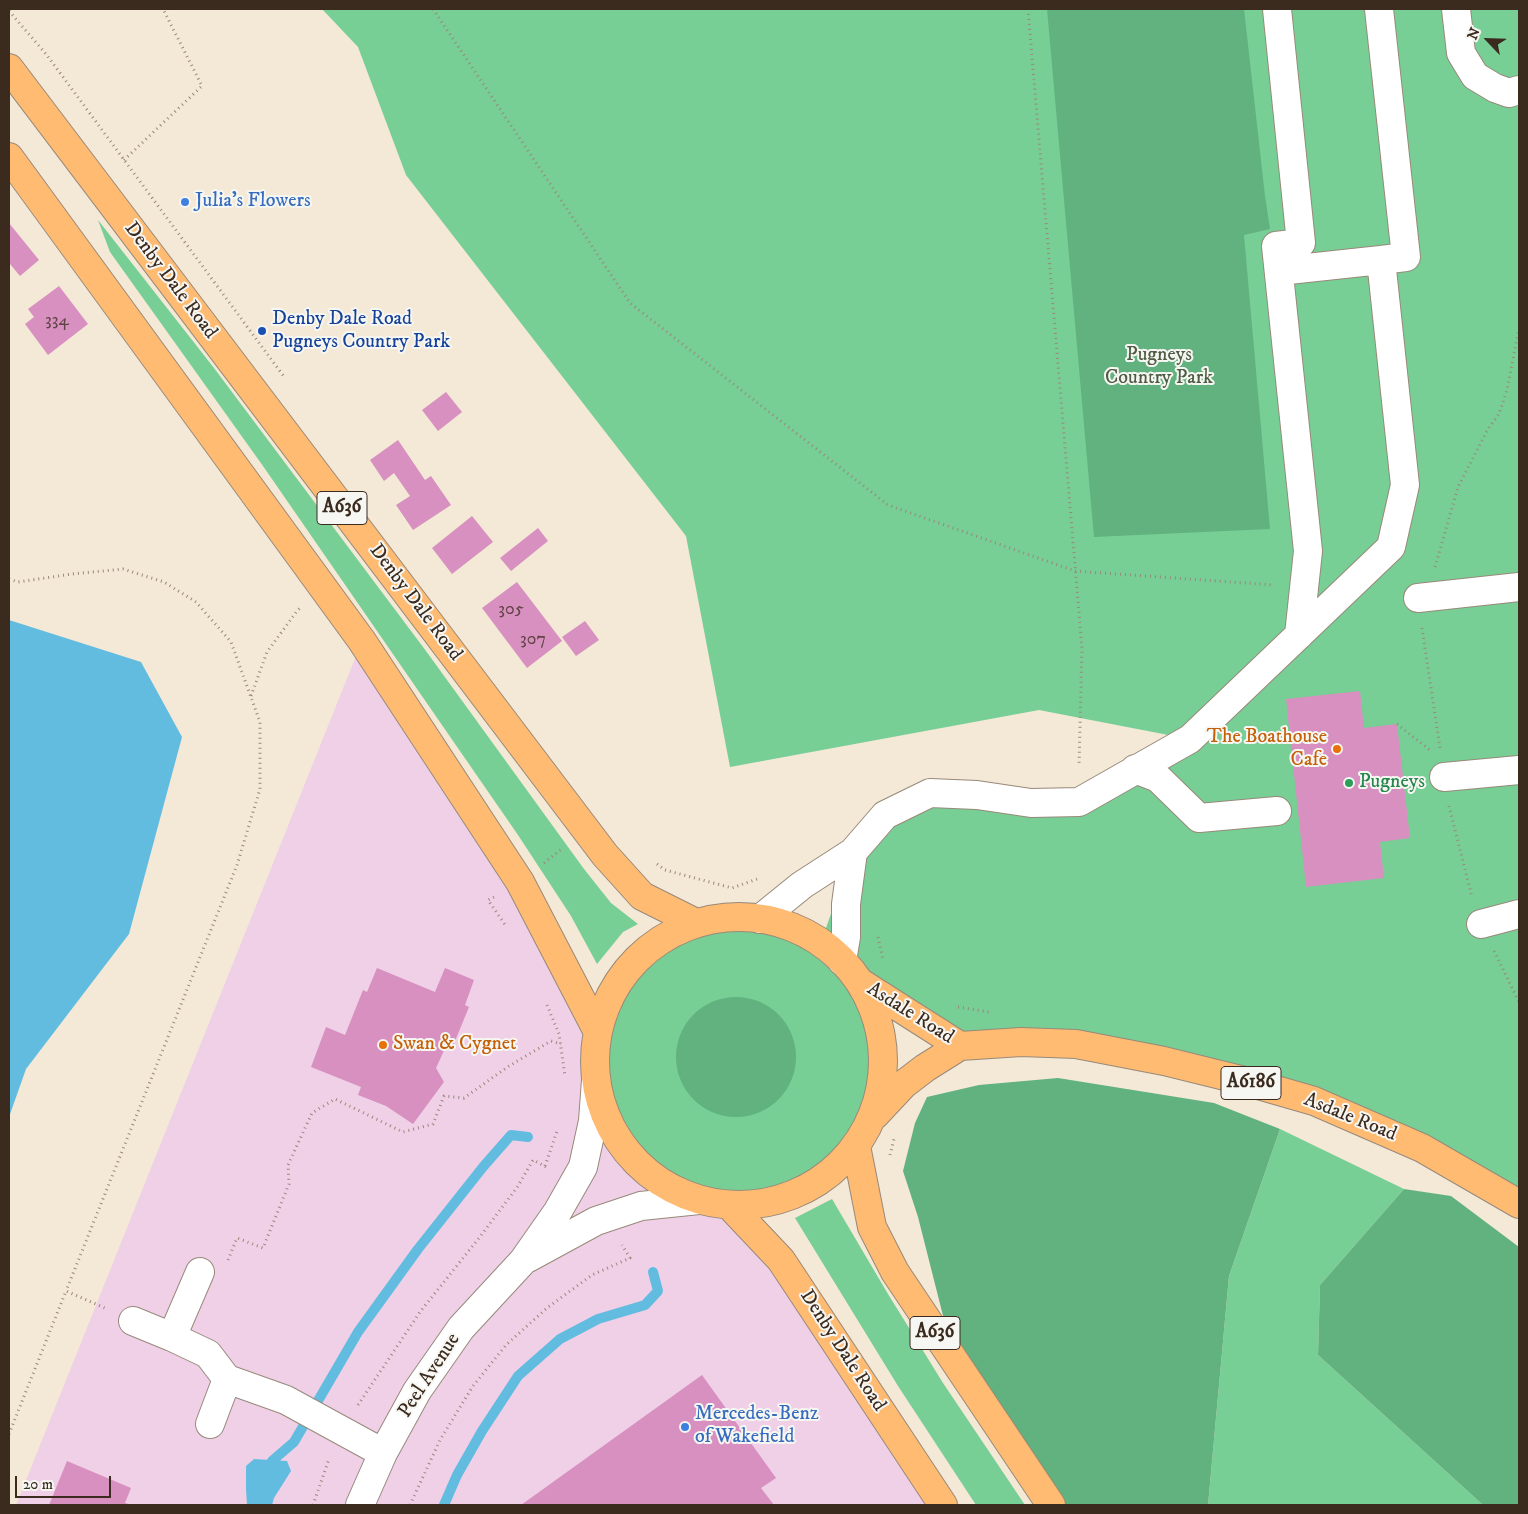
<!DOCTYPE html>
<style>
body{margin:0}
#map{position:relative;width:1528px;height:1514px;overflow:hidden;background:#f4e8d7;font-family:"IM FELL DW Pica",serif}
canvas{display:block}
.frame{position:absolute;inset:0;border:10px solid #3b2a1e;pointer-events:none}
.north{position:absolute;left:1463px;top:15px;width:50px;height:50px;-webkit-text-stroke:4px #f6f6f2;paint-order:stroke;rotate:294deg;font-size:14px;font-weight:700;line-height:20px;text-align:center;color:#3b2a1e}
.north::after{content:'';display:block;margin:auto;width:18px;height:22px;background:#3b2a1e;clip-path:polygon(50% 0,100% 100%,50% 72%,0 100%)}
.scale{position:absolute;left:15px;top:1476px;width:96px;height:22px;box-sizing:border-box;border:2px solid #3b2a1e;border-top:0;padding-left:6px;font-size:15px;line-height:18px;white-space:nowrap;color:#3b2a1e;-webkit-text-stroke:4px #f6f6f2;paint-order:stroke}
</style>
<div id="map">
<canvas width="1528" height="1514"></canvas>
<div class="frame"></div>
<div class="north">N</div>
<div class="scale">20 m</div>
</div>
<script>
const ctx = document.querySelector('canvas').getContext('2d');
ctx.lineJoin = 'round';
function fill(path, color) { ctx.fillStyle = color; ctx.fill(path, 'evenodd'); }
const poly = rows => new Path2D(rows.map(r => 'M' + r).join(''));
function stroke(path, color, width, dash) { ctx.strokeStyle = color; ctx.lineWidth = width; ctx.lineCap = dash ? 'butt' : 'round'; ctx.setLineDash(dash || []); ctx.stroke(path); }
function drawText(font, color, halo, rows, align = 'center') {
  ctx.font = font + ' "IM FELL DW Pica",serif'; ctx.lineWidth = 4; ctx.setLineDash([]); ctx.textBaseline = 'middle'; ctx.strokeStyle = halo; ctx.fillStyle = color; for (const [text, x, y, turn = 0] of rows) {
    ctx.save(); ctx.translate(x, y); ctx.rotate((+turn || 0) * Math.PI / 180); ctx.textAlign = isNaN(turn) ? turn : align; if (halo) ctx.strokeText(text, 0, 0); ctx.fillText(text, 0, 0); ctx.restore();
  }
}
fill(poly([
 [362,641,598,1032,595,1056,729,1205,943,1505,16,1505]
]), '#efd0e7');
fill(poly([
 [322,9,1519,9,1519,1204,1422,1148,1164,1061,960,1046,860,984,873,1007,881,1034,883,1061,881,1087,872,1118,856,1146,832,1172,801,1192,766,1203,729,1205,699,1200,666,1186,642,1169,623,1147,605,1115,596,1080,595,1056,598,1032,611,995,635,962,663,939,696,923,728,917,760,919,792,927,821,942,853,852,930,793,1079,802,1189,739,1039,710,730,767,686,536,406,175,358,47],
 [98,220,214,368,426,651,584,869,611,903,638,924,623,932,597,964,571,916,518,835,263,466,110,252],
 [1280,1129,1404,1189,1320,1285,1318,1355,1483,1505,1208,1505,1229,1276],
 [832,1199,888,1294,943,1383,1025,1505,976,1505,898,1386,795,1218]
]), '#77cf95');
fill(poly([
 [1047,9,1244,9,1265,196,1270,229,1244,235,1270,529,1094,537],
 '676 1057a60 60 0 1 1 120 0a60 60 0 1 1-120 0Z',
 [1058,1078,1214,1103,1280,1129,1229,1276,1208,1505,1046,1505,955,1363,918,1217,903,1171,915,1123,927,1097,979,1085],
 [1404,1189,1451,1196,1519,1247,1519,1505,1483,1505,1318,1355,1320,1285]
]), '#61b27e');
fill(poly([
 [9,620,141,662,182,737,129,934,26,1069,9,1117],
 [254,1459,287,1461,291,1471,274,1498,272,1505,247,1505,246,1489,246,1466]
]), '#62bce0');
stroke(poly([
 [272,1461,294,1442,358,1332,418,1249,483,1167,511,1135,528,1137],
 [444,1505,457,1475,482,1431,518,1376,560,1339,598,1319,645,1305,658,1291,653,1272]
]), '#62bce0', 10);
fill(poly([
 [9,223,39,260,20,276,10,264,9,265],
 [59,286,88,324,48,355,25,324,34,317,28,309],
 [446,392,462,412,438,431,422,410],
 [398,440,425,480,431,476,451,505,413,530,396,505,410,496,394,473,384,481,370,460],
 [472,516,493,542,452,574,432,548],
 [538,528,548,541,511,571,500,558],
 [517,582,562,641,527,668,482,608],
 [585,621,599,640,576,656,562,637],
 [1360,691,1364,728,1397,724,1410,838,1380,842,1384,878,1306,887,1286,699],
 [377,968,435,992,445,968,474,980,465,1005,469,1007,453,1046,447,1044,436,1068,444,1082,413,1124,386,1106,358,1095,361,1087,311,1067,326,1027,345,1035,363,990,367,992],
 [702,1375,776,1478,761,1488,774,1505,521,1505],
 [67,1461,131,1488,125,1503,132,1505,49,1505]
]), '#d790bf');
const minor = poly([
 [1277,9,1301,243,1276,246,1308,551,1299,635],
 [1456,9,1461,53,1475,76,1495,88,1509,93,1519,90],
 [1279,271,1381,260],
 [1418,598,1519,587],
 [1135,769,1158,778,1199,818,1277,811],
 [1444,777,1519,770],
 [760,919,802,885,853,852,885,815,930,793,977,795,1031,803,1079,802,1190,739,1391,547,1405,485,1381,260,1406,257,1379,9],
 [1481,924,1519,914],
 [842,961,846,937,846,904,853,852],
 [528,1258,596,1221,641,1206,699,1200],
 [133,1321,172,1337,208,1354,227,1379],
 [172,1337,200,1272],
 [210,1424,227,1379,286,1400,383,1453],
 [360,1505,383,1453,417,1391,461,1328,523,1261,558,1211,583,1167,593,1121,596,1080]
]);
const major = poly([
 [9,68,605,855,642,896,696,923],
 [9,157,362,641,520,882,598,1032],
 '595 1061a144 144 0 1 1 288 0a144 144 0 1 1-288 0Z',
 [861,983,960,1046],
 [875,1115,904,1084,925,1068,960,1046,1021,1042,1076,1044,1164,1061,1241,1080,1314,1101,1422,1148,1519,1204],
 [856,1146,872,1227,895,1272,1051,1505],
 [729,1205,781,1260,943,1505]
]);
stroke(minor, '#98897a', 30);
stroke(major, '#98897a', 30);
stroke(poly([
 [433,9,630,303,888,505,1075,571,1274,585],
 [1028,9,1082,648,1079,766],
 [9,11,46,54,285,378],
 [124,160,202,86,163,9],
 [1435,567,1458,487,1488,429,1499,414,1507,390,1519,329],
 [9,579,18,582,72,574,123,569,164,582,196,602,231,642,260,722,260,789,237,865,66,1291],
 [1422,628,1440,748],
 [251,696,267,652,297,611,301,607],
 [1397,724,1431,751],
 [1449,806,1472,897],
 [544,863,563,848],
 [657,864,665,870,732,888,760,878],
 [494,897,488,900,506,926],
 [878,937,883,960],
 [1494,951,1519,1002],
 [547,1005,559,1034,565,1076],
 [958,1007,989,1012],
 [890,1155,894,1139],
 [545,1166,557,1131],
 [228,1260,237,1238,263,1248,289,1184,288,1165,312,1113,335,1099,403,1132,433,1124,444,1096,464,1098,509,1066,551,1041,561,1044],
 [358,1405,420,1312,479,1238,518,1186,533,1160,548,1168],
 [9,1434,66,1291,107,1309],
 [313,1505,329,1459],
 [410,1505,440,1440,473,1386,506,1345,547,1308,592,1275,630,1258,622,1245]
]), '#98897a', 3, [1, 4]);
stroke(minor, '#fff', 28);
stroke(major, '#febb71', 28);
for (const [x, y, r, color] of [
 [185,202,5,"#3f7fe0"],
 [262,331,5,"#1a4fb4"],
 [1337,749,5,"#e8710a"],
 [1349,783,5,"#2e9e5b"],
 [383,1045,5,"#e8710a"],
 [685,1427,5,"#3f7fe0"]
]) { const dot = new Path2D(); dot.arc(x, y, r, 0, 2 * Math.PI); ctx.fillStyle = color; ctx.fill(dot); stroke(dot, '#f6f6f2', 2); }
drawText('18px', '#624446', null, [
 ["334",57,321],
 ["305",511,610],
 ["307",533,640]
]);
for (const [x, y, w] of [
 [342,508,50],
 [1251,1083,60],
 [935,1333,50]
]) { const box = new Path2D(); box.roundRect(x - w / 2, y - 16.5, w, 33, 4); ctx.fillStyle = '#f6f6f2'; ctx.fill(box); stroke(box, '#3b2a1e', 1); }
drawText('bold 19px', '#3b2a1e', null, [
 ["A636",342,508],
 ["A6186",1251,1083],
 ["A636",935,1333]
]);
drawText('20px', '#366cbe', '#f6f6f2', [
 ["Julia's Flowers",195,202],
 ["Mercedes-Benz",695,1415],
 ["of Wakefield",695,1438]
], 'left');
drawText('20px', '#3b2a1e', '#f6f6f2', [
 ["Denby Dale Road",170,281,53],
 ["Denby Dale Road",415,603,53],
 ["Asdale Road",910,1014,32],
 ["Asdale Road",1350,1118,22],
 ["Denby Dale Road",842,1351,57],
 ["Peel Avenue",430,1376,-57]
]);
drawText('20px', '#164399', '#f6f6f2', [
 ["Denby Dale Road",272,320],
 ["Pugneys Country Park",272,343]
], 'left');
drawText('20px', '#4d5c42', '#f6f6f2', [
 ["Pugneys",1159,356],
 ["Country Park",1159,379]
]);
drawText('20px', '#c56008', '#f6f6f2', [
 ["The Boathouse",1327,738],
 ["Cafe",1327,761],
 ["Swan & Cygnet",393,1045,"left"]
], 'right');
drawText('20px', '#27864d', '#f6f6f2', [
 ["Pugneys",1359,783]
], 'left');
</script>
